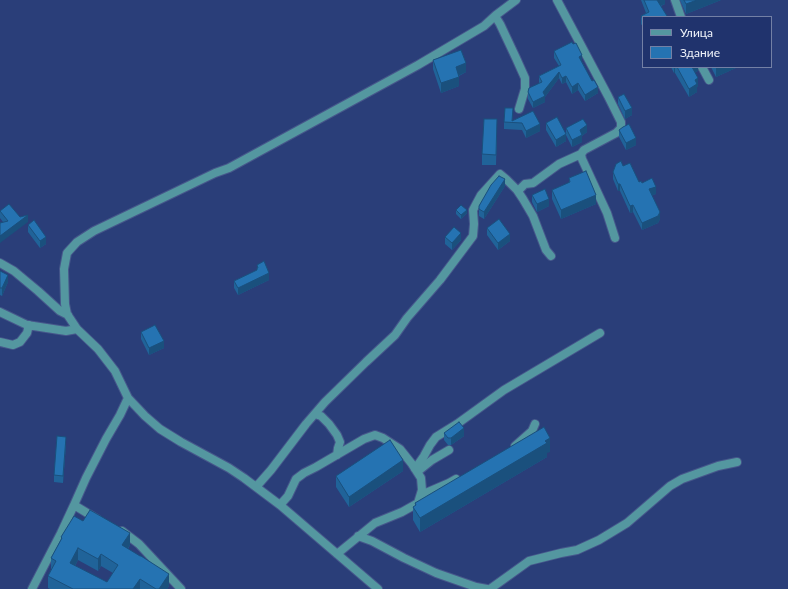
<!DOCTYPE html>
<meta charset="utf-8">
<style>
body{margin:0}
#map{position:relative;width:788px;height:589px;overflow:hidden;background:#2a3e79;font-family:Lato,sans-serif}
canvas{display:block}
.legend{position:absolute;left:642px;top:16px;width:130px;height:52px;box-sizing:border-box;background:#20336d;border:1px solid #7380a5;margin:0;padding:5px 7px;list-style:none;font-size:12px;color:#eff3fa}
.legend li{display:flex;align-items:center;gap:8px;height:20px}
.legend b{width:20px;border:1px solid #7380a5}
</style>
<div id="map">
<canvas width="788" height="589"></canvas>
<ul class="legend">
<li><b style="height:5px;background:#5497a0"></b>Улица</li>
<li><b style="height:11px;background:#2573b2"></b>Здание</li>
</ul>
</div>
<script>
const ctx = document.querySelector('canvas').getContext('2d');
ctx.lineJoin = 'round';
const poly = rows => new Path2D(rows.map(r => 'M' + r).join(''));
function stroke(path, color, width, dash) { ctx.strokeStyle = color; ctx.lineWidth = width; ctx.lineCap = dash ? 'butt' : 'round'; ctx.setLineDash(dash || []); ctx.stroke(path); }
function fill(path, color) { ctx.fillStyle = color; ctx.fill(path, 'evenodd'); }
const minor = poly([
 [675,0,681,17],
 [495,16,500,24,516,58,525,78,525,89,519,109],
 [702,67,709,80],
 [581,154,582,159,607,213,615,238],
 [518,191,525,184,533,183,559,164,581,154,584,150,616,133,621,128,621,122,608,96,557,0],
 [0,263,14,271,38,291,60,311,68,315],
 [0,312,27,325,66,331,77,329,98,349,115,371,128,398,145,416,160,429,181,442,229,468,244,478,280,505,378,589],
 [77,329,67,314,65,304,64,269,67,253,77,242,94,231,142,208,215,173,229,168,418,65,484,26,496,15,516,0],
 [0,342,13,345,20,342,27,333,29,325],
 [315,414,321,416,329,424,337,435,340,442,338,448,337,455],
 [515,446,532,431,535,424],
 [415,469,424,456,430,445,436,437,457,424,504,390,600,333],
 [417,472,432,460,449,450],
 [256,487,271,470,306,424,325,402,366,362,395,335,407,318,440,280,473,236,474,224,473,210,481,195,500,174,506,179,517,190,523,199,533,216,546,250,551,256],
 [421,495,449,483,456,479],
 [280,505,288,496,296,479,304,473,316,467,364,439,375,435,383,438,400,449,412,464,421,478,422,490,418,503,402,512,375,523,337,554],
 [97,519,74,505,86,478,106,439,120,415,128,398],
 [122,531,139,544,181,589],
 [358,536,372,541,404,558,436,573,476,587,487,589],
 [32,589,61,533,74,505],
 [490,589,529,561,561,553,577,550,599,540,627,523,670,486,682,479,718,466,737,462]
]);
stroke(minor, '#46578b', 10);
stroke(minor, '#5497a0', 8);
fill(poly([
 [641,0,665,0,665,4,661,6,667,17,643,17,643,27,641,24,641,16,646,13],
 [680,0,721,0,686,14],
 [554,51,582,62,598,93,585,101,578,90,572,94,566,82,562,84,559,78,545,97,545,102,533,108,528,99,528,92,539,83,539,76,559,66,554,58],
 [433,60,466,72,459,76,459,86,441,93,433,69],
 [671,67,698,67,698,71,695,72,698,87,697,87,697,92,689,97,675,73,674,73],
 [711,67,738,67,716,77],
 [618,97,632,115,625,119,618,104],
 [533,111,540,131,526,138,522,130,504,129,504,122,512,121],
 [546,123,566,133,566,128,587,132,582,136,582,142,572,147,566,135,566,141,556,147,546,130],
 [497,130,496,165,482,165,482,154],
 [619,130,636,145,626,150,619,137],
 [623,166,639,182,642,183,656,194,652,195,660,219,658,223,642,230,633,212,630,213,620,191,618,191,613,179,613,172],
 [569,178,596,204,561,219,552,199,552,190,569,183],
 [505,186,484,219,479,216,479,206,484,198,484,197],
 [532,195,549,206,537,212,532,202],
 [456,210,467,213,461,219,456,214],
 [0,211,20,217,28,222,3,222,0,218],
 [28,225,46,244,40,248,28,232],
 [487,228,510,241,498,250,487,235],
 [445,237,461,240,452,250,445,244],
 [257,265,269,280,238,295,234,288,234,281,257,270],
 [0,271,8,282,2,296,0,295],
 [141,332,164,348,149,355,141,339],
 [444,433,464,436,451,445,448,445,444,440],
 [66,444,63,483,54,482,54,475],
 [550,452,547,453,547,457,420,532,413,520,413,507,415,506,415,503],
 [403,471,349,507,336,487,336,476],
 [83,521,130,545,128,549,169,586,167,589,50,589,48,588,48,576,51,570,51,558,61,539,61,537],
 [78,560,98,571,101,566,113,573,107,582,75,566]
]), '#206399');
fill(poly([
 [657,0,665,0,665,4,657,7],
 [697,0,721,0,686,14,686,4],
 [582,55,582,62,579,64,579,57],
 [466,63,466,72,456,77,456,67],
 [674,67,675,67,675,73,674,73],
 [691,67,698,67,698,71,691,74],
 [716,67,738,67,716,77],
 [559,72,559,78,545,97,545,102,533,108,533,102,543,92],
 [566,76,566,82,562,84,562,78],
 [459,77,459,86,441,93,441,83],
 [698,78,698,87,697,87,697,92,689,97,689,89,695,80],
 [578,83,578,90,572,94,572,87],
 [598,87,598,93,585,101,585,95],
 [632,108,632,115,625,119,625,111],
 [540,124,540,131,526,138,526,131],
 [587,125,587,132,582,136,582,142,572,147,572,140,580,130],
 [566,134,566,141,556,147,556,140],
 [636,138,636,145,626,150,626,143],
 [505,179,505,186,484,219,484,212],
 [618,184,620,184,620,191,618,191],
 [656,187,656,194,649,196,649,189],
 [596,195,596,204,561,219,561,210],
 [549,199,549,206,537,212,537,204],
 [633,205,633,212,630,213,630,206],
 [467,210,467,213,461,219,461,215],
 [660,212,660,219,658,223,642,230,642,223],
 [28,215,28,222,0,243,0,236],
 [461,233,461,240,452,250,452,243],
 [510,234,510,241,498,250,498,243],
 [46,237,46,244,40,248,40,241],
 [269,273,269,280,238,295,238,288],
 [8,275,8,282,2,296,2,288],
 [164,341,164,348,149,355,149,348],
 [464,428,464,436,451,445,451,438],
 [66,437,66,444,63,483,63,476],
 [550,438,550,452,547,453,547,457,420,532,420,518],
 [403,460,403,471,349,507,349,497],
 [130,533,130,545,122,557,122,545],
 [78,548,78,560,70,575,70,563],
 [101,554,101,566,98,571,98,559],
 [169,574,169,586,167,589,159,589],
 [140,579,140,589,133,589]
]), '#1a507d');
const building = poly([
 [644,0,657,0,667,16,666,17,643,17,643,19,641,16,649,12,644,0],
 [684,0,697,0,686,4,684,0],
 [572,42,573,44,576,43,582,55,579,57,592,81,594,80,598,87,585,95,578,83,572,87,566,76,562,78,559,72,543,92,545,96,533,102,528,92,529,88,542,82,539,76,561,65,554,51,572,42],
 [461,50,466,63,456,67,459,77,441,83,433,60,461,50],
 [677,67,692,67,698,78,695,80,697,84,689,89,677,67],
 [624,94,632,108,625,111,618,97,624,94],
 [505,108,513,108,512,121,533,111,540,124,526,131,522,123,504,122,505,108],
 [557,117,566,134,556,140,546,123,557,117],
 [484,119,497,119,496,155,482,154,484,119],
 [583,119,587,125,580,130,582,135,572,140,566,128,583,119],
 [629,124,636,138,626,143,619,130,623,127,629,124],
 [621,161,623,166,630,163,639,182,641,181,642,183,652,178,656,187,649,189,660,212,658,216,642,223,633,205,630,206,620,184,618,184,613,172,616,164,621,161],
 [586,171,596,195,561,210,552,190,570,182,569,178,586,171],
 [499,176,505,179,484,212,479,209,479,206,491,185,499,176],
 [545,189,549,199,537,204,532,195,545,189],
 [9,204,20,217,28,215,0,236,0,223,8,221,0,211,9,204],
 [461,205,467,210,461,215,456,210,461,205],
 [499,219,510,234,498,243,487,228,499,219],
 [34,220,46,237,40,241,28,225,34,220],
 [454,227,461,233,452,243,445,237,454,227],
 [264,261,269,273,238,288,234,281,257,270,257,268,258,268,257,265,264,261],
 [0,271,8,275,2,288,0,288,0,271],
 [155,325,164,341,149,348,141,332,155,325],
 [459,422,464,428,451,438,448,438,444,433,459,422],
 [544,427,550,438,545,441,547,443,420,518,413,507,416,505,415,503,544,427],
 [57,436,66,437,63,476,54,475,57,436],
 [390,440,403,460,349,497,336,476,390,440],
 [90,510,130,533,122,545,140,556,141,556,169,574,159,589,156,589,140,579,133,589,73,589,48,576,56,561,51,558,62,538,61,537,74,516,83,521,90,510],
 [78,548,98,559,101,554,118,565,107,582,70,563,78,548]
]);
fill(building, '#2573b2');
stroke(building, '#1a507d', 1);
</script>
